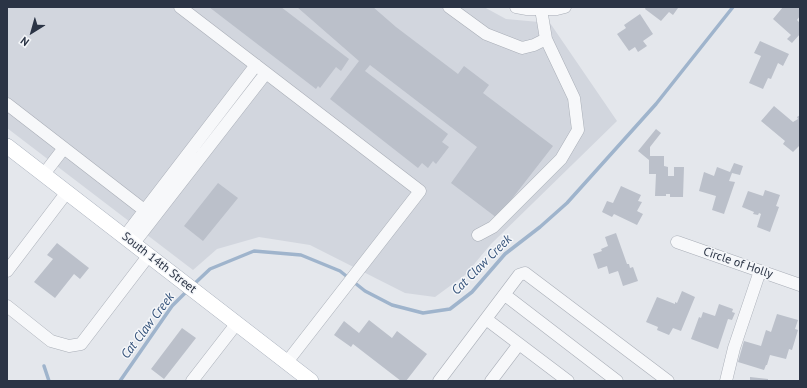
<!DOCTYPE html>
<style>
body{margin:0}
#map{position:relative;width:807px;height:388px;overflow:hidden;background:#e4e7ec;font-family:"PT Sans",sans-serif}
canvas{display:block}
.frame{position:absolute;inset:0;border:8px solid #2b3445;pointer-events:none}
.north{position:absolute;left:12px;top:12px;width:40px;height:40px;-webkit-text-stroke:3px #f4f6f9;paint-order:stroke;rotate:217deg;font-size:11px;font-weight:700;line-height:16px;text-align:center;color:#2b3445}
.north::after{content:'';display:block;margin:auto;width:14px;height:18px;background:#2b3445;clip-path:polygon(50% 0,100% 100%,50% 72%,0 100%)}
</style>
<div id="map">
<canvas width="807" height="388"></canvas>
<div class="frame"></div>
<div class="north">N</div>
</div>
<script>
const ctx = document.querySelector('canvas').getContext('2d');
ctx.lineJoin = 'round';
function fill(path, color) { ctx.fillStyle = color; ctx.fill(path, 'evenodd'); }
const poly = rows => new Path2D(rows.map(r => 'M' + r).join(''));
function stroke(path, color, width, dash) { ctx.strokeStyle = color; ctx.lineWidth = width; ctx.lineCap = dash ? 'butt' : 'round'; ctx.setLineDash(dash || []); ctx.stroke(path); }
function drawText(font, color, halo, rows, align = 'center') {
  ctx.font = font + ' "PT Sans",sans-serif'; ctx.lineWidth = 3; ctx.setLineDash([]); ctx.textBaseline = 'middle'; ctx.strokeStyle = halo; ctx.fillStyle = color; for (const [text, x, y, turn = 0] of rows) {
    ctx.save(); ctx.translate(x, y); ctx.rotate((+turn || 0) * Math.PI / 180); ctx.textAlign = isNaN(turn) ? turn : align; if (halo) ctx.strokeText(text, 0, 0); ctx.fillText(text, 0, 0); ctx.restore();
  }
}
fill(poly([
 [7,7,484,7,506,19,550,23,617,121,491,244,465,275,435,297,405,293,310,245,259,237,217,249,193,270,7,128]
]), '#d2d6de');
stroke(poly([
 [192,286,210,269,254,251,301,255,340,271,365,291,392,305,423,313,450,309,472,292,505,254,540,227,567,203,656,104,733,7],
 [44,366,49,381],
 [120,381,172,306,188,290]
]), '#9fb4cc', 3.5);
fill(poly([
 [209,7,281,7,349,59,341,71,336,67,320,88,318,86,316,89],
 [297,7,373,7,396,27,458,74,464,66,489,85,483,93,553,146,497,218,451,183,477,147,370,65,365,71,448,134,442,142,449,147,436,164,433,161,428,168,422,163,418,168,330,99,359,61],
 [646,7,677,7,678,8,673,15,669,12,661,21,645,9],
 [783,7,800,7,800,16,797,20,800,23,800,34,792,43,787,39,791,35,773,19],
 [640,14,653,34,643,41,647,46,638,52,635,47,629,51,617,34,626,28,624,25],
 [760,41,789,54,783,66,778,63,771,79,768,78,763,89,749,83,761,56,754,53],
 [774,106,793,122,798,119,797,117,800,115,800,145,793,152,783,144,785,141,761,121],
 [656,129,661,133,650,147,650,156,664,156,664,166,668,167,668,176,674,176,674,167,684,167,683,197,670,197,670,194,666,194,666,196,655,196,656,174,649,174,649,160,638,151],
 [734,163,743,166,740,175,732,173,729,181,735,182,724,214,712,210,716,196,699,191,704,172,714,176,717,167,730,172],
 [218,183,238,198,203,241,184,226],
 [621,186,641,195,638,201,642,202,637,211,643,214,637,225,614,214,612,217,602,212,607,201,613,203],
 [765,190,780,195,776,206,779,207,770,232,757,227,761,214,759,213,758,215,753,214,754,212,742,207,748,191,763,196],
 [616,233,627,264,629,264,630,268,633,267,638,281,623,286,618,271,609,274,607,266,598,269,593,254,602,251,601,249,608,246,605,237],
 [57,243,89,268,80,279,74,274,55,298,34,282,53,259,47,255],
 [682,291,695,297,681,331,673,328,669,335,657,330,658,327,646,322,657,297,675,304,675,302,677,303],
 [719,304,733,309,732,312,735,313,732,320,728,319,718,349,691,339,699,317,701,318,703,312,715,316],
 [777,314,798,320,795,329,798,330,792,350,789,349,786,359,770,355,767,365,766,365,764,370,738,362,744,341,761,346,766,330,771,332],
 [369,320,392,338,397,331,427,354,406,381,401,381,353,344,351,347,334,335,344,321,359,333],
 [182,328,196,338,164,379,151,369],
 [750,377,768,379,768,381,750,381]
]), '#bbc0ca');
const minor = poly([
 [180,7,420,191,287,362],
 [449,7,486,34,522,48,534,45,546,39,541,9],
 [516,7,527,9,557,9,565,7],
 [7,104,144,210],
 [44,174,64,148],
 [478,235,493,227,561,159,578,130,574,98,546,39],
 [125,236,256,65],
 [677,242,800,285],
 [134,243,266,73],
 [7,271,67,192],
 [505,295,617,381],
 [7,306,51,341,69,346,81,344,149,255],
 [486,319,568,381],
 [192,381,237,323],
 [439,381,519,275,525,273,668,381],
 [491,381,519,344],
 [726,381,734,348,760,271]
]);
const major = poly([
 [7,146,311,381]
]);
stroke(minor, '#a9aeb7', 13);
stroke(major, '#a3abb8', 16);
stroke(minor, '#f7f8fa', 12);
stroke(major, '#fff', 15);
drawText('12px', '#2b3445', '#f4f6f9', [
 ["South 14th Street",159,263,38],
 ["Circle of Holly",738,263,19]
]);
drawText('italic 13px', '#34527a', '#f4f6f9', [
 ["Cat Claw Creek",482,265,-45],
 ["Cat Claw Creek",148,326,-53]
]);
</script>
